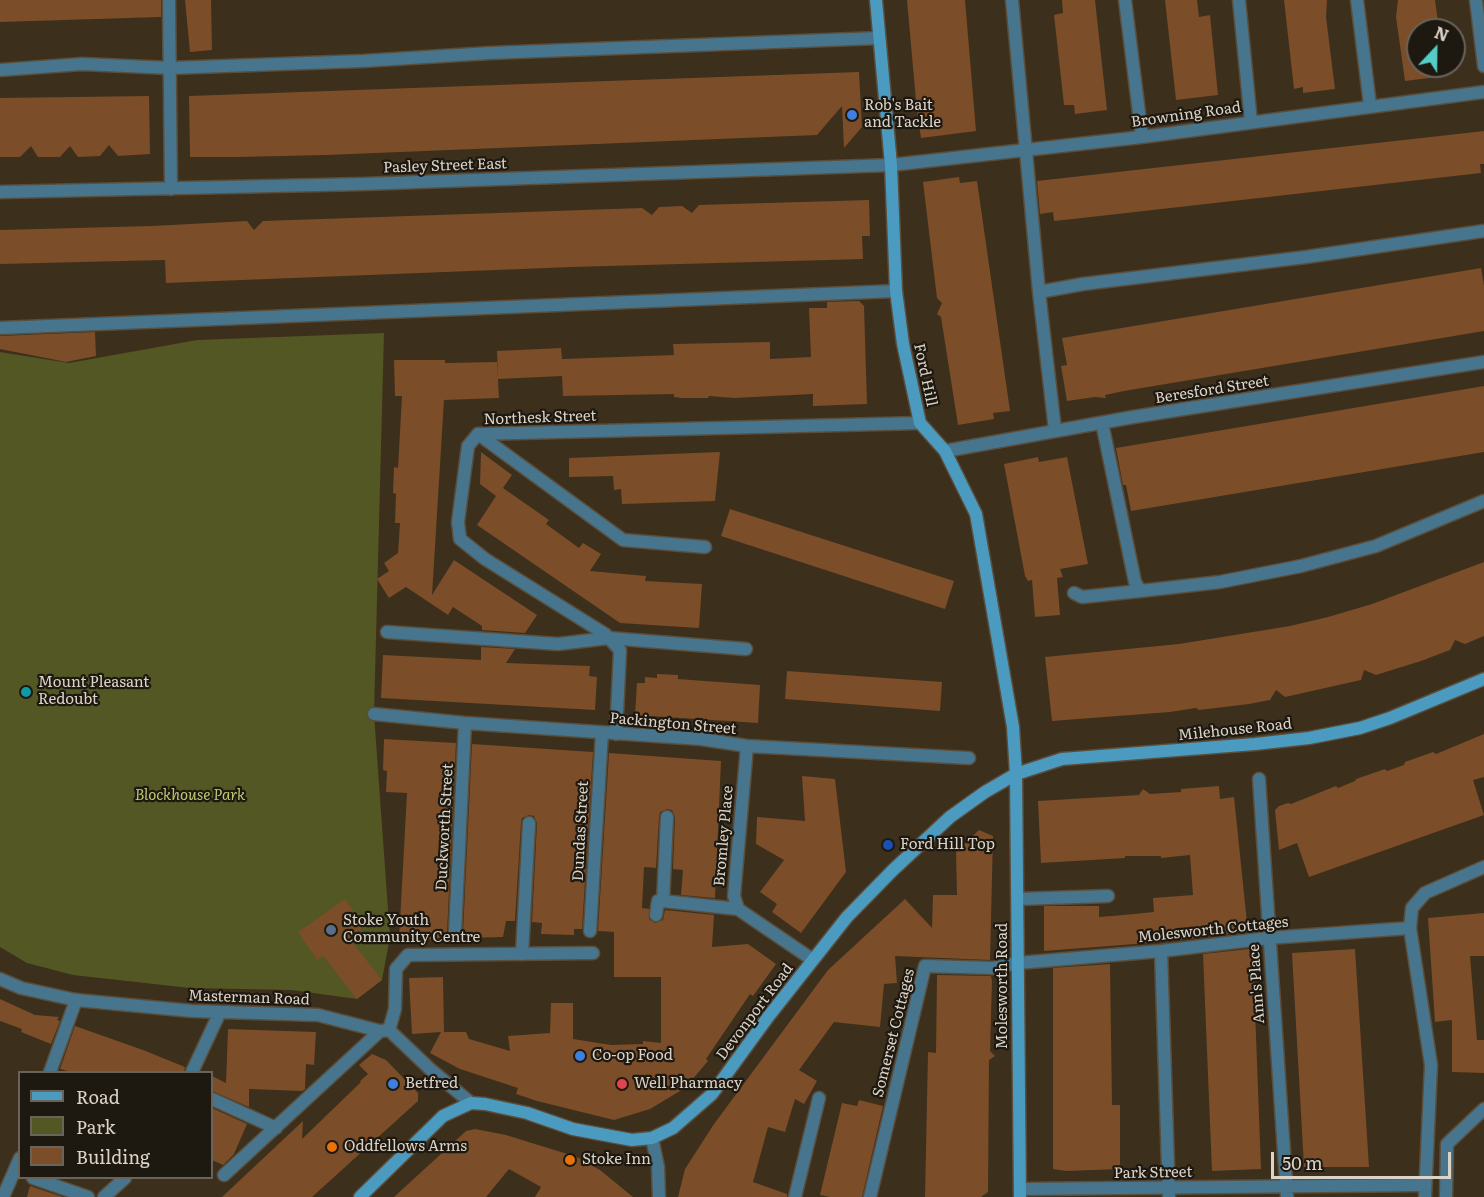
<!DOCTYPE html>
<style>
body{margin:0}
#map{position:relative;width:1484px;height:1197px;overflow:hidden;background:#3c2f1c;font-family:Literata,serif}
canvas{display:block}
.legend{position:absolute;left:18px;top:1071px;width:195px;height:108px;box-sizing:border-box;background:#1e1910;border:2px solid #6a635a;margin:0;padding:8px 10px;list-style:none;font-size:18px;color:#dcd3c8}
.legend li{display:flex;align-items:center;gap:12px;height:30px}
.legend b{width:30px;border:2px solid #6a635a}
.north{position:absolute;left:1406px;top:18px;width:60px;height:60px;box-sizing:border-box;background:#1e1910;border:2px solid #6a635a;border-radius:50%;rotate:22deg;font-size:16px;font-weight:700;line-height:24px;text-align:center;color:#dcd3c8}
.north::after{content:'';display:block;margin:auto;width:21px;height:27px;background:#54cdc7;clip-path:polygon(50% 0,100% 100%,50% 72%,0 100%)}
.scale{position:absolute;left:1271px;top:1152px;width:180px;height:27px;box-sizing:border-box;border:3px solid #dcd3c8;border-top:0;padding-left:8px;font-size:18px;line-height:21px;white-space:nowrap;color:#dcd3c8;-webkit-text-stroke:4px #1e1910;paint-order:stroke}
</style>
<div id="map">
<canvas width="1484" height="1197"></canvas>
<ul class="legend">
<li><b style="height:8px;background:#4b9ac0"></b>Road</li>
<li><b style="height:16px;background:#525723"></b>Park</li>
<li><b style="height:16px;background:#7b4d28"></b>Building</li>
</ul>
<div class="north">N</div>
<div class="scale">50 m</div>
</div>
<script>
const ctx = document.querySelector('canvas').getContext('2d');
ctx.lineJoin = 'round';
function fill(path, color) { ctx.fillStyle = color; ctx.fill(path, 'evenodd'); }
const poly = rows => new Path2D(rows.map(r => 'M' + r).join(''));
function stroke(path, color, width, dash) { ctx.strokeStyle = color; ctx.lineWidth = width; ctx.lineCap = dash ? 'butt' : 'round'; ctx.setLineDash(dash || []); ctx.stroke(path); }
function drawText(font, color, halo, rows, align = 'center') {
  ctx.font = font + ' Literata,serif'; ctx.lineWidth = 4.5; ctx.setLineDash([]); ctx.textBaseline = 'middle'; ctx.strokeStyle = halo; ctx.fillStyle = color; for (const [text, x, y, turn = 0] of rows) {
    ctx.save(); ctx.translate(x, y); ctx.rotate((+turn || 0) * Math.PI / 180); ctx.textAlign = isNaN(turn) ? turn : align; if (halo) ctx.strokeText(text, 0, 0); ctx.fillText(text, 0, 0); ctx.restore();
  }
}
fill(poly([
 [384,333,374,714,390,937,382,980,357,999,291,990,190,988,73,975,27,963,0,947,0,352,69,363,197,340]
]), '#525723');
fill(poly([
 [0,0,161,0,161,17,0,22],
 [185,0,211,0,212,50,190,52],
 [907,0,965,0,976,131,921,138,917,112],
 [1062,0,1095,0,1107,110,1075,114,1074,105,1064,105,1054,15,1063,13],
 [1165,0,1197,0,1199,17,1210,15,1218,95,1176,100],
 [1284,0,1327,0,1326,17,1335,89,1303,93,1303,87,1294,89],
 [1398,0,1435,0,1439,30,1418,30,1418,66,1444,66,1445,71,1436,72,1437,77,1405,81,1396,17],
 [859,72,862,127,844,148,842,106,817,135,327,155,238,157,190,157,189,96],
 [149,96,150,154,118,156,109,145,100,156,78,157,70,146,60,157,38,157,31,146,20,157,0,157,0,98],
 [1484,131,1484,164,1480,164,1481,173,1073,219,1054,221,1053,212,1040,214,1037,181],
 [959,177,960,183,977,181,1010,411,993,413,994,419,958,425,941,317,937,314,942,303,937,298,923,182],
 [869,200,870,236,862,236,863,259,572,267,166,283,165,260,0,264,0,230,152,226,247,221,254,230,263,221,642,208,652,215,659,207,682,206,692,213,699,205],
 [1481,268,1484,286,1484,331,1124,391,1105,395,1106,398,1095,397,1067,401,1061,366,1067,365,1062,338],
 [859,301,864,306,867,404,813,406,813,394,734,398,709,396,708,398,682,398,674,397,674,394,563,396,562,376,498,379,497,351,561,348,562,359,674,355,673,344,770,342,770,359,811,357,809,308,827,308,827,302],
 [95,332,96,356,66,362,0,349,0,336],
 [394,360,445,360,445,363,497,362,499,398,444,400,432,595,454,560,537,615,525,633,482,630,482,626,453,607,448,615,406,587,389,598,377,579,389,571,384,563,398,553,400,523,395,523,396,494,393,493,394,467,398,468,402,396,395,396],
 [1484,386,1484,452,1131,511,1126,485,1123,485,1116,448],
 [481,452,512,475,503,488,549,520,546,524,579,548,583,543,601,554,590,571,646,576,645,581,702,584,699,628,620,623,477,525,496,496,480,484],
 [720,452,715,501,622,504,621,489,614,490,613,476,569,477,569,458],
 [1038,457,1039,462,1067,457,1088,564,1060,569,1063,577,1057,578,1060,615,1035,617,1032,580,1028,581,1025,576,1004,464],
 [730,509,954,581,945,609,721,536],
 [1484,562,1484,636,1465,644,1455,640,1450,650,1421,661,1376,675,1364,670,1361,680,1285,697,1276,690,1270,700,1249,704,1199,710,1196,708,1170,712,1052,721,1045,657,1179,644,1290,626,1328,617,1372,604],
 [481,647,515,649,506,663,590,666,589,676,597,677,595,710,381,698,383,655,481,660],
 [787,671,942,682,940,711,785,699],
 [657,674,678,675,678,679,760,685,758,723,635,715,637,683,645,683,645,677,657,678],
 [1484,734,1484,777,1473,780,1484,815,1309,877,1297,843,1279,850,1275,810,1279,806,1288,803,1291,804,1336,786,1338,788,1355,781,1356,779,1385,769,1387,771,1404,765,1405,762,1433,752,1436,754],
 [384,739,456,743,447,933,449,939,399,940,407,793,386,792,387,771,383,770],
 [472,744,593,752,582,929,574,929,574,935,541,934,542,923,532,922,537,823,534,816,529,815,522,818,521,823,515,921,506,921,503,937,461,938,463,933],
 [609,753,721,761,715,898,681,895,683,870,673,869,675,817,672,810,667,809,660,812,659,817,656,868,644,867,642,908,649,909,649,919,655,923,663,920,665,910,714,915,712,947,748,944,776,964,753,996,750,994,706,1059,708,1061,685,1088,650,1109,614,1120,537,1101,516,1094,518,1088,460,1069,430,1053,441,1032,412,1034,409,978,443,977,444,1032,466,1032,469,1039,510,1051,508,1036,550,1033,551,1003,573,1003,573,1039,611,1045,643,1044,643,1041,661,1043,661,977,614,977,614,932,598,931],
 [802,776,835,779,846,872,801,933,772,912,777,904,760,892,784,860,756,844,757,817,805,821],
 [1219,786,1220,799,1234,797,1248,932,1161,942,1044,951,1044,906,1099,906,1099,917,1124,915,1154,912,1153,898,1193,895,1190,855,1161,858,1161,856,1125,856,1125,858,1041,863,1038,801,1139,795,1143,789,1150,794,1181,792,1181,789],
 [979,830,993,836,990,960,895,956,897,983,884,984,880,1027,834,1022,799,1070,817,1081,804,1104,795,1099,785,1132,768,1127,753,1182,787,1194,787,1197,678,1197,685,1169,714,1124,828,970,905,899,932,928,933,895,957,895,956,852],
 [345,899,364,927,349,938,382,980,357,999,323,956,317,960,298,932],
 [1484,913,1484,956,1470,956,1477,1040,1484,1040,1484,1073,1452,1072,1452,1020,1435,1022,1428,918],
 [1249,949,1250,956,1253,956,1261,1169,1212,1171,1203,954],
 [1355,949,1369,1167,1304,1167,1292,953],
 [1110,964,1112,1105,1120,1105,1120,1169,1066,1171,1053,1169,1053,968],
 [937,975,991,976,992,981,990,1051,995,1056,989,1060,988,1192,981,1197,925,1197,928,1052,936,1053],
 [0,999,35,1015,59,1017,57,1020,60,1021,51,1044,21,1032,22,1029,0,1021],
 [75,1026,143,1050,185,1067,184,1072,71,1072,60,1069],
 [228,1029,316,1032,314,1065,306,1064,305,1089,302,1091,249,1089,249,1107,212,1091,212,1076,226,1083],
 [372,1054,386,1060,418,1093,418,1101,312,1197,222,1197,303,1121,302,1139,361,1082,360,1081,368,1074,359,1065],
 [859,1100,883,1106,862,1197,830,1197,820,1195,842,1103,857,1106],
 [212,1108,247,1124,234,1154,223,1165,212,1160],
 [475,1129,506,1135,577,1157,600,1170,633,1197,535,1197,541,1187,509,1169,486,1197,394,1197,466,1131],
 [30,1186,63,1197,27,1197]
]), '#7b4d28');
const lane = poly([
 [1012,0,1039,292,1055,430],
 [1239,0,1251,122],
 [1476,0,1484,66],
 [0,70,82,64,170,68,363,61,490,53,879,38],
 [1039,292,1083,284,1306,257,1484,231],
 [0,328,896,291],
 [1102,423,1135,582,1140,591,1220,582,1301,566,1376,546,1484,501],
 [478,434,623,540,705,547],
 [1074,593,1082,597,1140,591],
 [387,632,558,644,609,638,746,649],
 [667,817,663,901,738,909],
 [1018,899,1108,896],
 [656,915,658,901,663,901],
 [1161,951,1169,1197],
 [522,954,529,823],
 [50,1072,76,1000],
 [212,1099,276,1128],
 [33,1178,88,1197],
 [3,1197,20,1158],
 [104,1197,125,1178],
 [795,1197,819,1098],
 [870,1197,925,966,993,968,1018,963],
 [1425,1197,1431,1065,1410,928,1412,908,1425,893,1484,867],
 [1446,1197,1447,1144,1484,1109]
]);
const street = poly([
 [169,0,171,189],
 [1125,0,1142,137],
 [1357,0,1370,105],
 [0,192,363,184,891,165,1142,137,1484,92],
 [945,451,1133,417,1484,362],
 [374,714,465,723,701,739,747,746,969,758],
 [616,734,620,650,605,634,485,559,460,539,458,522,468,446,478,434,920,423],
 [747,746,734,896,738,909,813,960],
 [1259,779,1287,1197],
 [590,931,602,733],
 [455,933,465,723],
 [1018,963,1161,951,1269,938,1410,928],
 [0,979,21,988,76,1000,192,1011,318,1015,380,1031,389,1030,430,1069,471,1103],
 [389,1030,395,1009,396,969,408,955,593,953],
 [192,1072,220,1012],
 [652,1138,658,1167,659,1197],
 [224,1175,380,1031],
 [1020,1189,1425,1185]
]);
const secondary = poly([
 [876,0,891,165,896,291,903,344,920,423,945,451,976,514,1013,727,1016,774,1020,1197],
 [360,1197,443,1116,471,1103,485,1104,527,1113,573,1129,632,1140,652,1138,673,1128,712,1094,768,1017,847,917,893,870,950,817,985,792,1016,774,1062,759,1255,744,1309,738,1360,728,1390,718,1484,679]
]);
stroke(lane, '#594d3b', 15);
stroke(street, '#594d3b', 15);
stroke(secondary, '#594d3b', 15);
stroke(lane, '#46758d', 12);
stroke(street, '#46758d', 12);
stroke(secondary, '#4b9ac0', 12);
for (const [x, y, r, color] of [
 [852,115,6,"#3f7fe0"],
 [26,692,6,"#0f9aa8"],
 [888,845,6,"#1a4fb4"],
 [331,930,6,"#5c6f8a"],
 [580,1056,6,"#3f7fe0"],
 [393,1084,6,"#3f7fe0"],
 [622,1084,6,"#e0444e"],
 [332,1147,6,"#e8710a"],
 [570,1160,6,"#e8710a"]
]) { const dot = new Path2D(); dot.arc(x, y, r, 0, 2 * Math.PI); ctx.fillStyle = color; ctx.fill(dot); stroke(dot, '#1e1910', 2); }
drawText('15px', '#dcd3c8', '#1e1910', [
 ["Rob's Bait",864,106],
 ["and Tackle",864,123],
 ["Mount Pleasant",38,683],
 ["Redoubt",38,700],
 ["Ford Hill Top",900,845],
 ["Stoke Youth",343,921],
 ["Community Centre",343,938],
 ["Co-op Food",592,1056],
 ["Betfred",405,1084],
 ["Well Pharmacy",634,1084],
 ["Oddfellows Arms",344,1147],
 ["Stoke Inn",582,1160]
], 'left');
drawText('15px', '#dcd3c8', '#1e1910', [
 ["Browning Road",1186,115,-8],
 ["Pasley Street East",445,166,-2],
 ["Ford Hill",925,375,78],
 ["Beresford Street",1212,390,-9],
 ["Northesk Street",540,418,-2],
 ["Packington Street",673,724,5],
 ["Milehouse Road",1235,730,-6],
 ["Duckworth Street",445,827,-87],
 ["Dundas Street",581,831,-87],
 ["Bromley Place",724,836,-85],
 ["Molesworth Cottages",1213,930,-6],
 ["Ann's Place",1257,984,-94],
 ["Molesworth Road",1003,986,-90],
 ["Masterman Road",249,998,2],
 ["Devonport Road",755,1012,-53],
 ["Somerset Cottages",894,1033,-76],
 ["Park Street",1153,1173,-1]
]);
drawText('italic 15px', '#bfc972', '#1e1910', [
 ["Blockhouse Park",190,796]
]);
</script>
